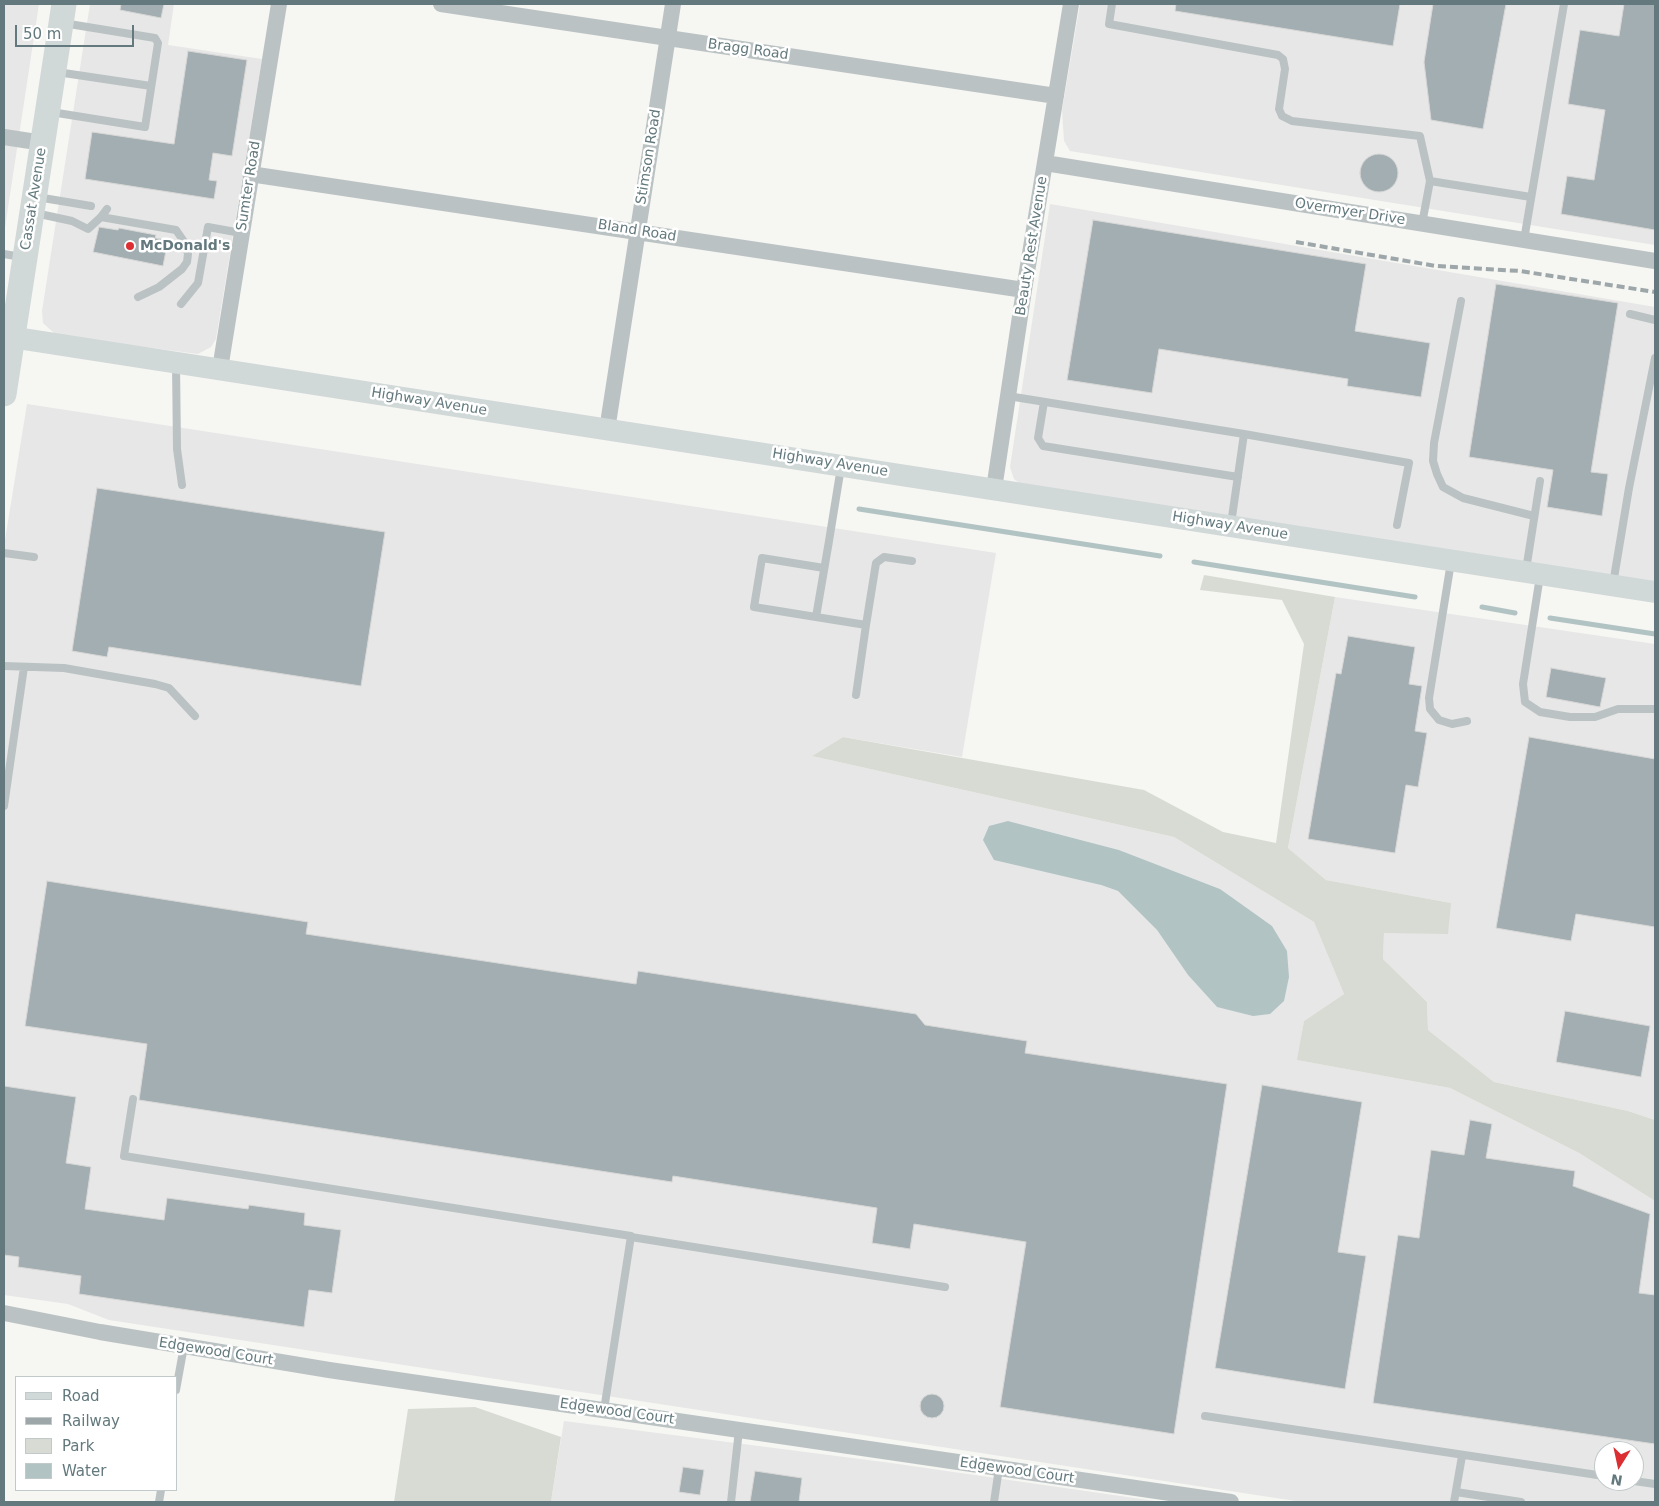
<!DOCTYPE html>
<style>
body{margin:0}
#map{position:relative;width:1659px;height:1506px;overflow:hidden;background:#f6f6f3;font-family:"DejaVu Sans",sans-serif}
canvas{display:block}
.frame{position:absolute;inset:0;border:5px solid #63797d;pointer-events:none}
.legend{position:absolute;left:15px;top:1376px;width:162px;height:115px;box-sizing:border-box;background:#fff;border:1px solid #c1c9cb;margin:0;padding:6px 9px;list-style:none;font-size:15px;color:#63797d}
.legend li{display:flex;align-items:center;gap:10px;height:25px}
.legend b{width:25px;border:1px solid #c1c9cb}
.north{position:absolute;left:1594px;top:1441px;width:50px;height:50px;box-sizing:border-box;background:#fff;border:1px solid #c1c9cb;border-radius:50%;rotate:190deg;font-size:14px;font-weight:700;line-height:20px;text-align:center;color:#63797d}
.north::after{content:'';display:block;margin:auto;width:18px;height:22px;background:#db2f33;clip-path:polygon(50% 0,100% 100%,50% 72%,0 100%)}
.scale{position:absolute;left:15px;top:25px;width:119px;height:22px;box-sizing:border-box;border:2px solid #63797d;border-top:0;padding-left:6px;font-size:15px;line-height:18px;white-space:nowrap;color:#63797d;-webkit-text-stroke:4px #fff;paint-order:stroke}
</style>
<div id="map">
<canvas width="1659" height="1506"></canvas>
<div class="frame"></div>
<ul class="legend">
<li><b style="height:6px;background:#d1d8d8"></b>Road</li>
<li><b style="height:6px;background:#9da7aa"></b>Railway</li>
<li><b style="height:14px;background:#d8dbd3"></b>Park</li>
<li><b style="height:14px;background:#b2c3c4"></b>Water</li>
</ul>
<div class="north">N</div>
<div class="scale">50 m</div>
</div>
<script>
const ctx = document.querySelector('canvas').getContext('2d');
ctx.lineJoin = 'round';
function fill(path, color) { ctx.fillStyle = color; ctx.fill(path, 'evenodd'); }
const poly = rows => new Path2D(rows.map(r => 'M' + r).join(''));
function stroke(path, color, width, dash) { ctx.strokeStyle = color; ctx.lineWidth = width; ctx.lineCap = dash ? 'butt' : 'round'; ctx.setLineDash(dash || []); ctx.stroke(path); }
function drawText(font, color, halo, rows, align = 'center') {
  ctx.font = font + ' "DejaVu Sans",sans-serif'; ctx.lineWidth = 5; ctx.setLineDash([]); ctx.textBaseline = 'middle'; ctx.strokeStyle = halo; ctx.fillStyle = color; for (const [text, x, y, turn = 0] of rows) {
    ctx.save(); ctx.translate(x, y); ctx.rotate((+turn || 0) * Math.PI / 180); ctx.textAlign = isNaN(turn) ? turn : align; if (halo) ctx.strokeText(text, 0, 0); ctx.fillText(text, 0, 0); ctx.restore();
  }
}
fill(poly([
 [4,4,39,4,4,234],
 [90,4,174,4,168,45,262,59,216,339,211,347,198,354,67,337,54,333,43,323,42,311],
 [1080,4,1655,4,1655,245,1070,151,1064,141,1062,110],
 [1050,204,1655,307,1655,584,1023,486,1014,479,1010,467],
 [27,404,996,553,962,757,843,737,812,756,1174,837,1314,922,1344,994,1304,1021,1298,1060,1450,1088,1579,1153,1655,1201,1655,1502,1302,1502,109,1320,68,1304,4,1295,4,546],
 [1008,821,1119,850,1220,889,1217,1007,1188,975,1157,930,1118,891,1101,885],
 [1604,1451,1634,1451,1634,1481,1604,1481],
 [1335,597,1655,644,1655,1120,1628,1111,1494,1082,1428,1030,1427,1002,1383,959,1384,933,1451,903,1326,880,1288,848],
 [564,1421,891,1463,1162,1502,551,1502]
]), '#e7e7e7');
fill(poly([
 [1204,575,1335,597,1288,848,1326,880,1451,903,1448,934,1384,933,1383,959,1427,1002,1428,1030,1494,1082,1628,1111,1655,1120,1655,1201,1579,1153,1450,1088,1297,1060,1304,1021,1344,994,1314,922,1174,837,812,756,843,737,1144,790,1223,832,1276,843,1304,644,1282,600,1200,590],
 [475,1407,561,1437,551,1502,394,1502,408,1409]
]), '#d8dbd3');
fill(poly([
 [1008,821,1119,850,1220,889,1272,926,1287,951,1289,977,1284,1001,1270,1014,1253,1016,1217,1007,1188,975,1157,930,1118,891,1101,885,994,860,983,840,989,826]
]), '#b2c3c4');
stroke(poly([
 [859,509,1160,556],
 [1194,562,1415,597],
 [1482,607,1515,613],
 [1550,618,1655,634]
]), '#b2c3c4', 5);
const building = poly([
 [121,4,164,4,161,18,120,10,121,4],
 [1176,4,1400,4,1393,46,1175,11,1176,4],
 [1433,4,1506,4,1483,129,1431,120,1424,62,1433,4],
 [1624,4,1655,4,1655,230,1561,214,1567,176,1594,180,1605,110,1568,104,1580,30,1619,36,1624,4],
 [188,51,247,60,232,156,213,153,209,180,217,181,214,199,85,179,92,132,174,144,188,51],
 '1360 173a19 19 0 1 1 38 0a19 19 0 1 1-38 0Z',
 [1093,220,1366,264,1355,331,1430,343,1421,397,1347,386,1348,379,1159,349,1152,393,1067,380,1093,220],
 [99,227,118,230,119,228,156,235,155,238,168,240,163,266,93,252,99,227],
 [1496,284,1618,303,1591,472,1608,474,1602,516,1547,507,1553,470,1469,457,1496,284],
 [97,488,385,532,361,686,109,647,107,657,72,651,97,488],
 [1348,636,1415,647,1409,684,1422,686,1415,731,1427,733,1418,787,1406,785,1395,853,1308,839,1336,673,1341,674,1348,636],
 [1551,668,1606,678,1600,707,1546,697,1551,668],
 [1529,737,1655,759,1655,927,1576,914,1571,941,1496,928,1529,737],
 [47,881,308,922,306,934,636,984,638,971,916,1014,925,1025,1027,1041,1025,1053,1227,1084,1174,1434,1000,1407,1026,1242,914,1224,910,1249,872,1243,877,1208,673,1176,672,1182,139,1100,147,1044,25,1026,47,881],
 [1565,1011,1650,1026,1641,1077,1556,1062,1565,1011],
 [1262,1085,1362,1102,1338,1252,1366,1256,1345,1389,1215,1368,1262,1085],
 [4,1086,76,1097,66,1163,91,1167,85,1209,164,1220,167,1198,248,1209,249,1205,305,1213,304,1225,341,1230,332,1293,309,1290,304,1327,79,1294,81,1276,18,1267,19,1257,4,1255,4,1086],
 [1470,1120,1492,1124,1486,1158,1575,1171,1573,1186,1650,1214,1639,1293,1655,1295,1655,1444,1373,1403,1398,1235,1419,1238,1431,1150,1464,1155,1470,1120],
 '920 1406a12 12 0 1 1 24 0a12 12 0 1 1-24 0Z',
 [683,1467,704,1470,700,1495,679,1492,683,1467],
 [755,1471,802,1478,799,1502,750,1502,755,1471]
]);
fill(building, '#a2aeb1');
stroke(building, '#d8d7d6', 1);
stroke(poly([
 [1112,4,1109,24,1278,55,1283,59,1285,69,1279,109,1282,116,1292,121,1420,136,1430,181,1422,224],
 [57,72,151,86],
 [51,112,145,127,158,43,155,38,63,23],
 [1430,181,1531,197],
 [37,197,91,206],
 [35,213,72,221,88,229,101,217,107,209],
 [101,217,176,230,185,243,188,254,187,262,182,269,159,287,138,297],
 [1524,240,1564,4],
 [4,254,21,257],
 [1461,301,1434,443,1433,461,1437,474,1443,487,1463,498,1534,516],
 [181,304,198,283,208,227,241,233],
 [1630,314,1655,320],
 [176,364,177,449,182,485],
 [1008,396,1244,434],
 [1044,402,1038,438,1043,446,1238,477],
 [1231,524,1244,434,1409,463,1397,525],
 [4,553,34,557],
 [1451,562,1429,698,1430,709,1439,720,1452,724,1467,721],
 [824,568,762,558,754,607,816,617,829,541,841,467],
 [1526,570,1540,481],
 [1540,576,1523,684,1525,702,1540,712,1570,717,1595,717,1618,709,1655,709],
 [1613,584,1629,488,1655,358],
 [816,617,866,625,856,695],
 [866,625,876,563,884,557,912,561],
 [4,666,64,668,155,684,169,688,195,716],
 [4,806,24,667],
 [133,1099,124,1156,631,1236,604,1410],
 [631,1237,945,1287],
 [176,1390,184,1346],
 [1205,1416,1604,1476],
 [1634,1481,1655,1484],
 [1456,1492,1521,1502],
 [159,1502,161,1490],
 [731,1502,739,1430],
 [994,1502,999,1468],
 [1454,1502,1462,1456]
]), '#bbc2c3', 8);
stroke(poly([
 [441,4,1056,96],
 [4,137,43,143],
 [1045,163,1655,261],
 [250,174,1024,290],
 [220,369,279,4],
 [607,430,673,4],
 [994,489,1024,290,1071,4],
 [4,1313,100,1332,329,1370,1231,1502]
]), '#bbc2c3', 16);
stroke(poly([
 [4,336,1655,592]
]), '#d1d8d8', 22);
stroke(poly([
 [4,394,64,4]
]), '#d1d8d8', 25);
stroke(poly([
 [1296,242,1436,266,1520,271,1655,292]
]), '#9da7aa', 4, [8, 4]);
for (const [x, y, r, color] of [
 [130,246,5,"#db2f33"]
]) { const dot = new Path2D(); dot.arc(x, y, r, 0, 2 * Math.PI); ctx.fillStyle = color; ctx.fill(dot); stroke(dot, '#fff', 2); }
drawText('14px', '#63797d', '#fff', [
 ["Bragg Road",748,50,8],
 ["Stimson Road",649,157,-81],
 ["Sumter Road",249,186,-81],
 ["Cassat Avenue",34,199,-81],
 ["Overmyer Drive",1350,212,9],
 ["Bland Road",637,231,9],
 ["Beauty Rest Avenue",1032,246,-81],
 ["Highway Avenue",429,402,9],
 ["Highway Avenue",830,463,9],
 ["Highway Avenue",1230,526,9],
 ["Edgewood Court",216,1352,9],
 ["Edgewood Court",617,1412,8],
 ["Edgewood Court",1017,1471,8]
]);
drawText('bold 14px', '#63797d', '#fff', [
 ["McDonald's",140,246]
], 'left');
</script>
